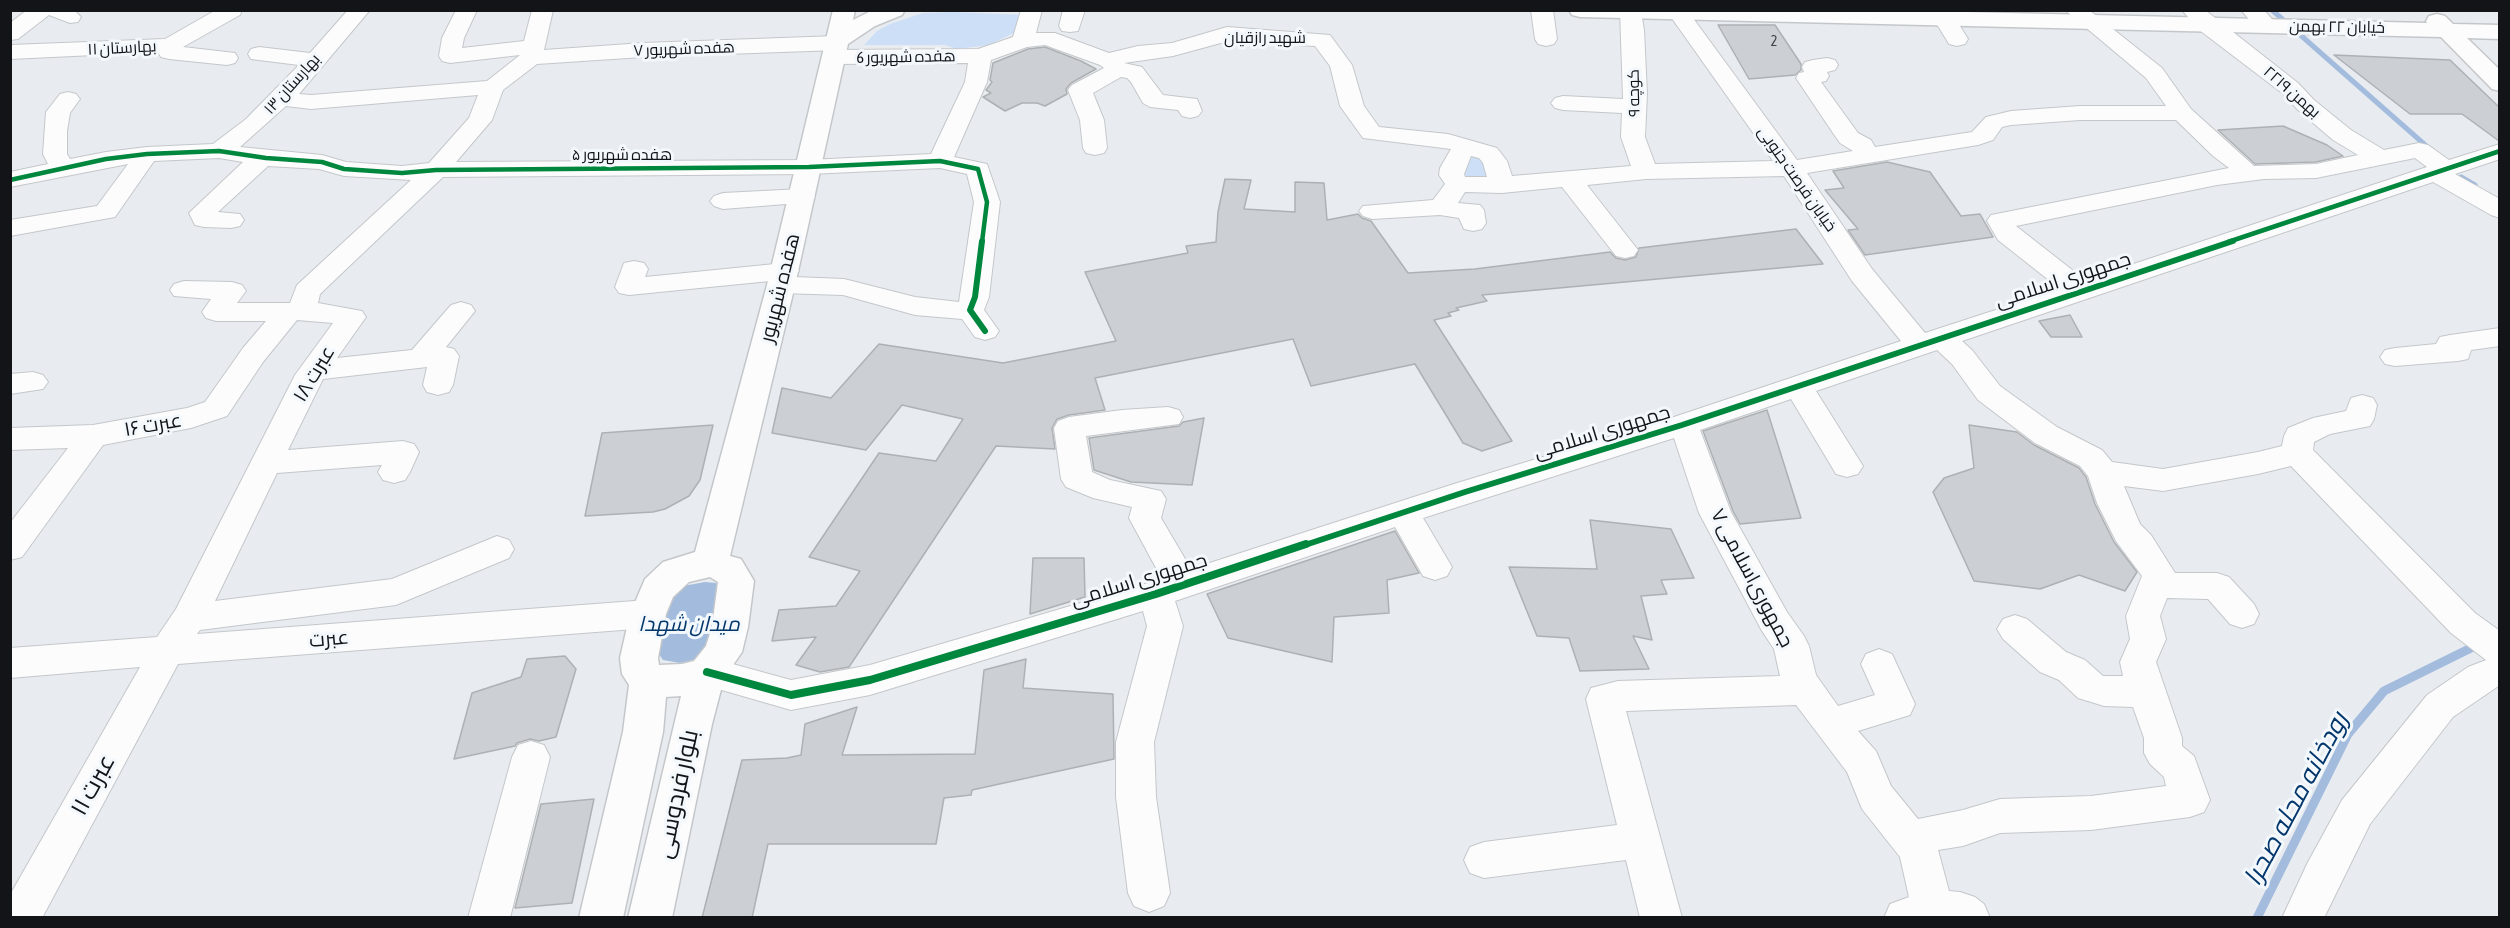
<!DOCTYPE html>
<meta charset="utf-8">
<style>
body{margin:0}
#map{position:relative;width:2510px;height:928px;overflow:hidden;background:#e8ecf0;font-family:"Asap Condensed",sans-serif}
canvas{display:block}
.frame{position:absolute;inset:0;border:12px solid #121417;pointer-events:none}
</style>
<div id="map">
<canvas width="2510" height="928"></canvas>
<div class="frame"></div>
</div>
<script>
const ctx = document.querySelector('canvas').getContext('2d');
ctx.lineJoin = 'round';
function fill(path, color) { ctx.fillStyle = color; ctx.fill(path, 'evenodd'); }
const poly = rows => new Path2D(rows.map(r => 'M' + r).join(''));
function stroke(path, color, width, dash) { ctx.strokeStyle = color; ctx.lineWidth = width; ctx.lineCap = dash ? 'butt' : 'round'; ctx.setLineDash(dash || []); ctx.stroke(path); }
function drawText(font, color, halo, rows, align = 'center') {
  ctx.font = font + ' "Asap Condensed",Cairo,sans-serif'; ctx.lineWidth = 6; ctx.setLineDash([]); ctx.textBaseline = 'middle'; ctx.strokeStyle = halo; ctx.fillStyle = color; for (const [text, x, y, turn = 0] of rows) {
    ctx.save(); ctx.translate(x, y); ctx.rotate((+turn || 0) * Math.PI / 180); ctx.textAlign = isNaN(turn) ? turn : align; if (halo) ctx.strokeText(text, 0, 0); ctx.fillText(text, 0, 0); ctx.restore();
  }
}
fill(poly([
 [952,12,1026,15,1018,31,989,45,957,49,945,45,864,45,877,31,890,24,923,13],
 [1465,146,1488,153,1502,185,1458,184]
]), '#ccdff6');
fill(poly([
 [705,582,716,583,721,589,714,633,703,653,693,660,680,663,663,660,659,654,659,643,669,601,683,586]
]), '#a3bcdd');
stroke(poly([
 [2272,10,2432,151],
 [2461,177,2475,185]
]), '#a3bcdd', 5);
stroke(poly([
 [2257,918,2348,734,2384,691,2479,644]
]), '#a3bcdd', 9);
const building = poly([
 [1718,25,1775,25,1801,64,1801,70,1795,75,1749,79,1718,25],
 [1045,47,1081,61,1096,69,1071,83,1066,89,1067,94,1045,106,1037,103,1022,103,1005,111,983,97,991,93,986,90,992,82,990,80,993,63,1028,49,1045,47],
 [2334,55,2450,60,2499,107,2499,141,2462,114,2410,114,2334,55],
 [2283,126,2327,145,2343,156,2316,162,2255,164,2218,130,2283,126],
 [1887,162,1930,172,1961,216,1980,214,1993,237,1865,255,1848,230,1858,229,1825,190,1844,188,1833,171,1887,162],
 [1225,179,1251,180,1244,209,1295,212,1295,182,1324,183,1327,220,1358,214,1362,218,1371,221,1408,273,1475,269,1610,252,1616,258,1625,260,1636,257,1639,248,1796,229,1823,264,1482,295,1487,301,1456,308,1459,310,1448,313,1451,316,1434,320,1512,441,1482,451,1463,443,1415,364,1311,386,1293,339,1095,378,1105,410,1069,415,1057,419,1052,428,1055,449,996,446,849,667,820,672,796,665,816,637,772,641,779,610,836,606,860,571,809,557,879,453,936,461,963,419,902,405,866,450,772,433,782,388,831,398,879,344,1003,363,1116,341,1085,272,1188,253,1186,246,1216,242,1218,212,1225,179],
 [2070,315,2082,337,2051,337,2039,321,2070,315],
 [1767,410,1801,518,1740,524,1733,511,1703,431,1767,410],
 [1204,418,1192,485,1131,482,1094,470,1089,438,1179,426,1183,422,1204,418],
 [713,425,700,480,689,496,665,509,653,512,585,516,602,433,713,425],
 [1969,425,2017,432,2034,445,2079,468,2086,477,2095,504,2114,542,2137,572,2125,591,2079,575,2040,589,1974,581,1933,492,1944,478,1974,468,1969,425],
 [1590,520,1671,529,1694,578,1661,580,1667,594,1641,596,1652,640,1633,636,1649,669,1580,671,1569,638,1537,636,1509,567,1597,569,1590,520],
 [1395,531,1419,573,1387,580,1389,613,1334,617,1332,662,1228,638,1207,594,1395,531],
 [1033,558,1084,558,1085,597,1030,614,1033,558],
 [565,656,576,669,556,737,539,741,530,739,517,743,515,746,454,759,472,693,521,677,527,659,565,656],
 [1026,659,1023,688,1113,694,1114,759,972,790,971,795,944,798,936,844,768,844,752,918,702,918,742,760,787,758,801,755,805,724,857,707,842,755,975,754,984,670,1026,659],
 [594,799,572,903,515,908,541,804,594,799]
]);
fill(building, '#cccfd3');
stroke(building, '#aeb1b4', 1.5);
const minor = poly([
 [27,10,74,10,81,17,78,22,70,23,49,15,18,39,10,40,10,23,27,10],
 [216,10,242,10,240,15,183,47,235,53,238,58,235,63,227,65,169,59,161,57,158,52,10,59,10,45,165,39,216,10],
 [348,10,370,10,299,94,311,95,487,81,520,55,450,63,442,61,439,56,442,38,456,10,477,10,464,38,462,48,524,41,532,10,553,10,544,50,643,43,837,36,845,38,848,43,845,48,837,50,643,57,537,64,503,90,492,120,456,162,809,160,931,154,965,82,968,63,833,64,825,62,822,57,825,52,833,50,978,49,1013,37,1021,10,1042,10,1036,33,1055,33,1109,53,1138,46,1172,43,1227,27,1330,35,1352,65,1364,106,1379,127,1448,134,1497,148,1507,161,1512,176,1631,166,1621,137,1622,113,1563,110,1555,108,1551,103,1555,98,1563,96,1623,99,1620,10,1641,12,1644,30,1647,94,1645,137,1655,164,1773,161,1666,10,1687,10,1797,160,1853,151,1840,143,1833,133,1796,78,1799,73,1804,72,1802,67,1805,62,1813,60,1827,58,1835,60,1838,65,1835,70,1827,72,1829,76,1826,81,1821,82,1858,133,1871,140,1875,147,1972,132,1986,117,2011,111,2080,106,2166,106,2146,78,2065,10,2089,10,2162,68,2191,109,2254,166,2316,164,2358,155,2333,140,2298,110,2282,93,2198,29,2182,10,2205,10,2298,83,2314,100,2351,130,2384,150,2419,143,2428,145,2449,160,2500,144,2500,159,2455,174,2500,199,2500,218,2491,215,2433,182,1962,341,1972,350,2000,386,2057,427,2102,450,2112,462,2163,469,2258,452,2282,446,2284,436,2288,428,2313,418,2346,411,2351,398,2362,395,2373,398,2377,405,2374,419,2370,426,2330,434,2314,442,2313,450,2475,613,2500,631,2500,685,2453,717,2370,824,2324,918,2282,918,2307,864,2342,800,2427,695,2468,667,2486,660,2451,633,2291,466,2258,474,2163,491,2124,486,2140,524,2151,535,2175,573,2217,573,2229,577,2254,604,2259,614,2254,624,2242,628,2230,624,2208,599,2167,598,2160,616,2166,639,2156,662,2182,738,2182,746,2194,756,2210,800,2204,812,2190,817,2091,830,2000,833,1963,846,1938,850,1949,891,1960,892,1975,897,1984,904,1990,918,1884,918,1890,904,1909,897,1900,857,1862,809,1847,772,1796,705,1626,711,1682,918,1640,918,1626,860,1484,878,1470,873,1464,860,1470,847,1484,842,1617,825,1586,699,1591,688,1618,681,1780,676,1774,649,1762,631,1699,513,1674,438,1423,518,1452,567,1447,576,1435,580,1423,576,1395,527,1175,601,1183,626,1154,742,1156,797,1170,893,1164,906,1149,912,1134,906,1128,893,1116,797,1116,742,1147,626,1143,611,870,695,791,710,694,682,689,672,694,662,707,657,791,680,870,665,1162,579,1129,518,1132,507,1093,498,1066,487,1061,479,1054,428,1058,421,1069,417,1122,410,1168,407,1179,410,1183,417,1179,424,1086,436,1092,472,1110,480,1161,491,1166,499,1161,518,1191,569,1454,484,1671,418,1901,341,1852,281,1784,176,1646,179,1587,185,1638,250,1634,256,1625,258,1616,256,1562,187,1502,193,1465,192,1458,203,1480,205,1484,210,1486,223,1482,229,1473,231,1464,229,1459,218,1440,215,1372,219,1363,216,1359,211,1363,206,1433,200,1445,184,1439,175,1440,168,1451,149,1363,138,1340,106,1330,66,1315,46,1228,41,1173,56,1124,63,1142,67,1163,95,1197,99,1202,111,1198,116,1190,118,1182,116,1178,110,1150,107,1143,103,1131,82,1127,78,1121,77,1093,93,1104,120,1107,148,1104,153,1095,155,1086,153,1083,148,1080,120,1068,90,1072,85,1104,68,1100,65,1045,45,1027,47,991,60,987,82,954,157,987,164,1000,202,989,297,984,310,999,331,995,337,985,340,975,337,962,319,915,315,843,295,781,293,771,291,767,285,770,281,629,295,619,293,615,287,624,263,634,261,644,263,648,269,645,277,785,263,795,265,799,271,794,277,844,279,915,297,959,302,974,202,967,174,940,168,809,174,443,177,320,294,318,303,362,311,366,317,337,358,412,350,451,305,461,302,471,305,475,311,446,347,454,349,459,356,453,385,449,392,438,395,427,392,423,385,427,367,323,379,288,450,403,441,414,444,419,452,410,472,405,480,394,483,383,480,378,472,382,465,277,473,215,601,392,579,497,536,509,540,514,549,509,558,396,605,200,630,197,634,648,600,660,604,665,614,660,624,648,628,178,664,42,918,10,918,10,895,140,667,10,678,10,648,157,637,176,609,295,375,333,323,297,320,263,362,227,416,191,428,103,445,22,557,10,560,10,523,68,448,10,450,10,428,93,425,187,408,205,402,243,348,266,321,216,321,206,318,202,312,211,299,174,296,170,290,174,284,184,281,232,282,242,285,246,291,237,303,290,303,297,285,411,180,344,176,319,169,268,166,218,212,240,214,244,220,240,226,231,228,204,227,195,225,189,213,243,162,219,158,154,161,115,217,10,236,10,220,97,206,128,164,10,187,10,172,48,164,43,154,46,112,60,94,68,92,76,94,80,99,70,113,67,131,67,154,70,159,106,152,147,147,213,144,246,119,299,65,251,59,248,54,251,49,259,47,310,53,348,10],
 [478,95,469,118,429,163,402,166,346,162,322,155,240,147,286,106,311,109,478,95],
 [2080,120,2176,120,2213,156,2229,168,1991,215,1987,221,1998,240,2060,289,1925,333,1872,269,1807,173,1978,145,1993,140,2002,127,2011,125,2080,120],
 [1471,156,1479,158,1483,163,1487,177,1465,177,1464,174,1471,156],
 [2415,158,2427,167,2085,280,2016,226,2217,185,2264,179,2316,178,2415,158],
 [1937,350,1952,364,1978,400,2035,443,2080,466,2088,476,2097,503,2116,541,2142,576,2126,616,2130,639,2120,662,2123,676,2103,676,2085,660,2066,652,2027,619,2015,615,2003,619,1997,629,2003,639,2040,672,2059,680,2078,698,2104,706,2133,707,2144,738,2144,753,2150,764,2164,777,2166,786,2091,796,2000,799,1963,810,1918,819,1891,786,1876,751,1858,731,1910,715,1915,704,1892,654,1879,649,1866,654,1861,664,1875,695,1838,706,1816,675,1809,646,1804,636,1787,612,1731,512,1700,430,1791,399,1836,474,1847,477,1858,474,1863,466,1816,391,1937,350],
 [1063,10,1085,10,1078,31,1070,32,1062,31,1059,26,1063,10],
 [1531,10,1553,10,1557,39,1554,44,1546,46,1538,44,1535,39,1531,10],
 [2241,10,2264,10,2277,25,2274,30,2266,31,2258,30,2241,10],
 [1944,12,1952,13,1955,18,1968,39,1965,44,1957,46,1949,44,1946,39,1933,18,1936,13,1944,12],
 [802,189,811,192,815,197,811,202,723,209,714,206,710,201,714,196,723,193,802,189],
 [2500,328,2500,346,2471,350,2468,359,2458,361,2395,366,2385,364,2380,357,2385,350,2395,348,2436,344,2440,337,2450,335,2500,328],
 [33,372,43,375,48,382,43,389,10,394,10,374,33,372],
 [531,741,544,745,550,757,510,918,468,918,512,757,518,745,531,741]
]);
const major = poly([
 [833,10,855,10,853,20,873,10,905,10,902,15,875,26,848,44,795,285,730,556,741,559,754,581,748,627,742,652,724,678,712,724,672,918,628,918,681,696,666,697,663,732,623,918,579,918,623,732,629,685,622,674,620,658,630,614,645,579,663,562,695,552,767,285,833,10],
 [710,577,718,582,712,627,706,646,694,661,682,664,659,665,658,658,666,614,673,597,689,582,710,577],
 [1569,10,1882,10,2427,23,2426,21,2429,16,2437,14,2445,16,2453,24,2500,25,2500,39,2467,38,2500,70,2500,91,2492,89,2441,37,1580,17,1572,15,1569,10]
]);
stroke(minor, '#c4c7ca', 2);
stroke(major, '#c4c7ca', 3);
fill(minor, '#fcfcfd');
fill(major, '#fcfcfd');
stroke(poly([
 [10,180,106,159,147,154,219,151,266,158,322,162,344,169,402,173,436,170,809,167,940,161,978,169,987,202,982,242],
 [2228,242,2500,151]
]), '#00873e', 4.5);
stroke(poly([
 [982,241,975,297,970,310,985,331],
 [1302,546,1465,492,1682,425,2233,241]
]), '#00873e', 6);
stroke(poly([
 [707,672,791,695,870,680,1156,594,1306,544]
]), '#00873e', 8);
drawText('14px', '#404346', null, [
 ["2",1774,42]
]);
drawText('16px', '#121417', '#f3f8fd', [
 ["خیابان ۲۲ بهمن",2337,27,1],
 ["شهید رازقیان",1265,38],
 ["بهارستان ۱۱",122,48,-3],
 ["هفده شهریور ۷",684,49,-2],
 ["هفده شهریور 6",906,57,-1],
 ["بهارستان ۱۳",292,84,-48],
 ["۲۲بهمن ۱۹",2292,92,41],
 ["کوچه ۹",1634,93,-91],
 ["هفده شهریور ۵",622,155],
 ["خیابان فرصت جنوبی",1797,179,55]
]);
drawText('20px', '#121417', '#f3f8fd', [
 ["جمهوری اسلامی",2063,280,-18],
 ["هفده شهریور",780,288,-76],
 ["عبرت ۱۸",314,374,-59],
 ["عبرت ۱۶",153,425,-10],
 ["جمهوری اسلامی",1602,432,-17],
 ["جمهوری‌اسلامی ۷",1752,578,62],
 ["جمهوری اسلامی",1139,580,-17],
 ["عبرت",329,639,-5]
]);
drawText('italic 21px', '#03366b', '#f3f8fd', [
 ["میدان شهدا",689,624]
]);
drawText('24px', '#121417', '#f3f8fd', [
 ["عبرت ۱۱",93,785,-61],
 ["بلوار فردوسی",677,794,-78]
]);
drawText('italic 26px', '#03366b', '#f3f8fd', [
 ["رودخانه محله صحرا",2296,799,-62]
]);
</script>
